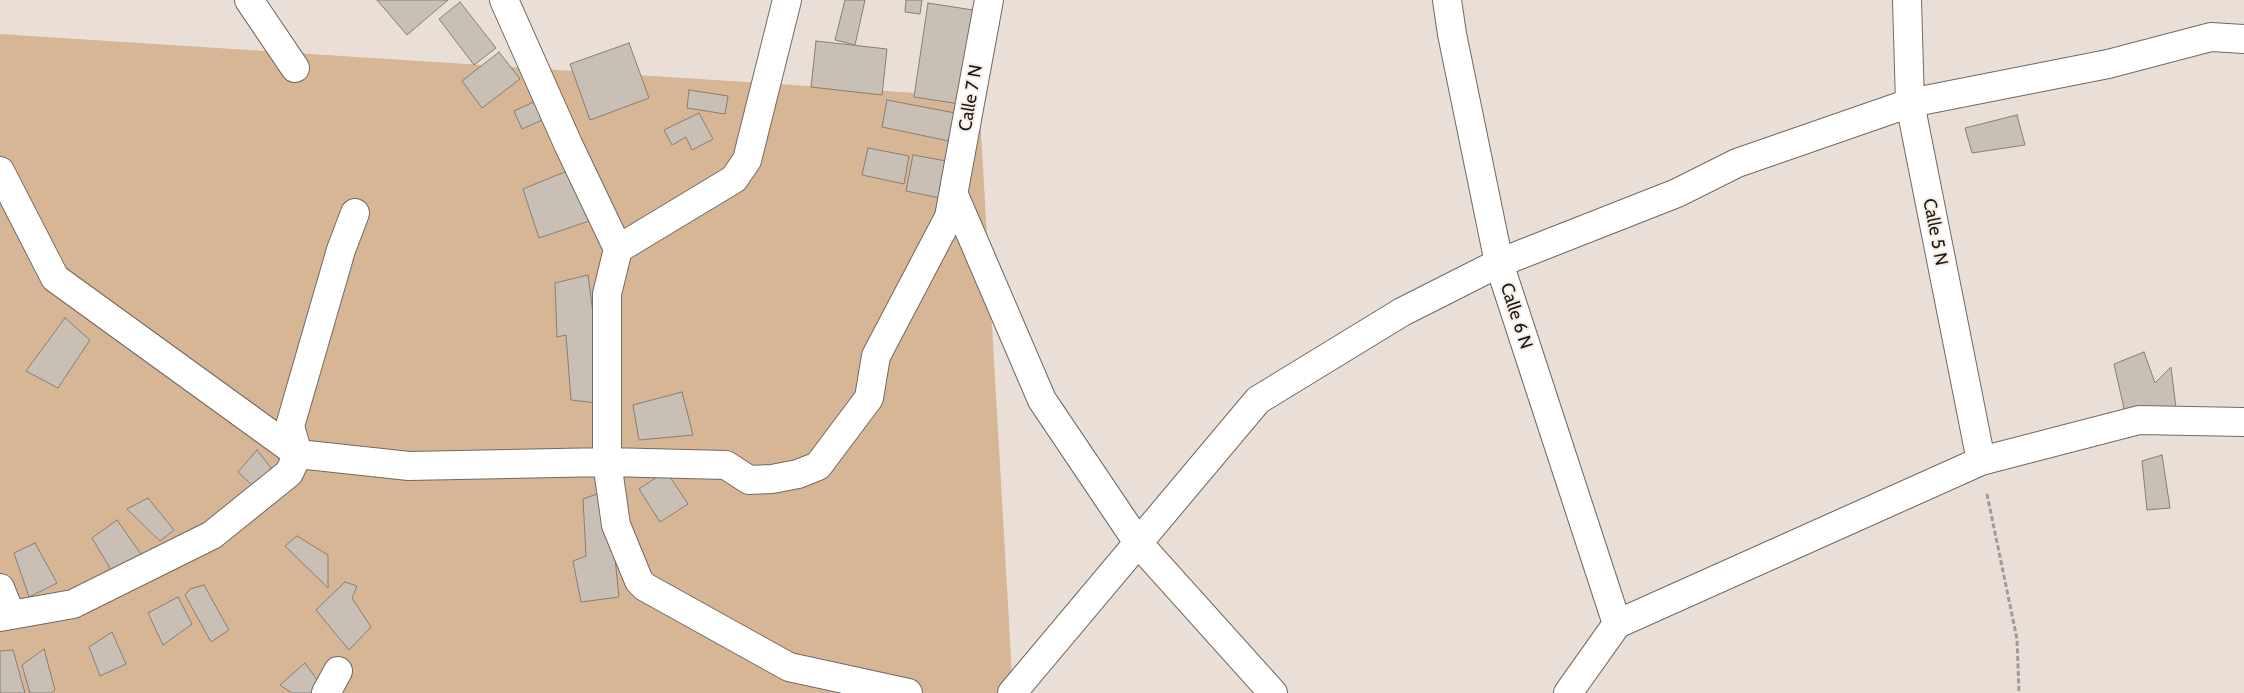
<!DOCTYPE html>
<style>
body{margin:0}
canvas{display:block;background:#e9dfd6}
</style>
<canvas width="2244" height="693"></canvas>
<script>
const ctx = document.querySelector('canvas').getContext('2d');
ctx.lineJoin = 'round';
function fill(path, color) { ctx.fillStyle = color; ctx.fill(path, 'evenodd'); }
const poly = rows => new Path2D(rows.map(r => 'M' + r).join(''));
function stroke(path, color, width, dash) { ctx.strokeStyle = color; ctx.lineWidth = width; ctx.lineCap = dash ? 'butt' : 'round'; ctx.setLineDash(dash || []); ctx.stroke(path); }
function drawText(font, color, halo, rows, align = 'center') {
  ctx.font = font + ' Cabin,sans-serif'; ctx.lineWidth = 4; ctx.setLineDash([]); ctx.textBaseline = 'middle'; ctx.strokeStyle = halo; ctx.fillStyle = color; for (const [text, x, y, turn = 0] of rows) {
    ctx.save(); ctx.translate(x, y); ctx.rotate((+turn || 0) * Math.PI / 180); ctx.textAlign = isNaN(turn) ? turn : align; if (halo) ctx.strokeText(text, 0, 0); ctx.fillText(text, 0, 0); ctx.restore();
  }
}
fill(poly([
 [0,34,979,97,1013,693,0,693]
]), '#d7b696');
const building = poly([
 [377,0,448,0,407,35,377,0],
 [845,0,865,0,855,45,835,40,845,0],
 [906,0,922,0,920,14,905,12,906,0],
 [460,2,496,48,474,65,439,19,460,2],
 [928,3,973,10,960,104,914,97,928,3],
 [816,41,887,49,882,95,811,87,816,41],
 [629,43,649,98,590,120,570,64,629,43],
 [499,52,520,79,482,108,462,81,499,52],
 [689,90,728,96,725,114,687,108,689,90],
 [887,100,955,113,949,141,882,127,887,100],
 [534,102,542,120,522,129,514,111,534,102],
 [699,113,713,139,692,150,686,137,672,145,664,130,699,113],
 [2017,115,2025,145,1972,153,1965,128,2017,115],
 [868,148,909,156,904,184,862,175,868,148],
 [913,155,952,162,945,199,906,191,913,155],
 [572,169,592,220,539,238,523,189,572,169],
 [588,275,605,404,571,400,566,335,557,337,555,283,588,275],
 [65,318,90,340,58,388,26,371,65,318],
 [2144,352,2155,383,2171,367,2176,408,2125,413,2114,364,2144,352],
 [682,392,693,435,639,440,633,405,682,392],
 [257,450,271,468,254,487,238,472,257,450],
 [2162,455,2170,508,2147,510,2142,461,2162,455],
 [666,471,688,504,660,522,639,489,666,471],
 [608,490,619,597,581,602,573,561,586,556,583,499,608,490],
 [148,498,174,530,160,541,127,509,148,498],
 [117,520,143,557,113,573,92,538,117,520],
 [297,536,328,555,328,588,285,546,297,536],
 [35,543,57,583,29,597,14,553,35,543],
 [345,582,357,586,352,598,371,627,349,650,316,610,345,582],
 [204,585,229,630,211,642,185,595,190,589,204,585],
 [178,597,192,624,163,645,148,613,178,597],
 [112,632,126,664,100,676,89,647,112,632],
 [44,649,55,690,51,693,30,693,22,665,44,649],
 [13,650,25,693,0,693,0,651,13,650],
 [305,663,325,691,323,693,292,693,280,685,305,663]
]);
fill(building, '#c8bfb5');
stroke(building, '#887e76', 1);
const minor = poly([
 [249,0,295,68],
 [504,0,568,144,618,249,607,294,607,462,616,525,639,581,645,587,789,667,908,693],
 [1447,0,1452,34,1499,263,1617,624],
 [1907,0,1910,103,1981,461],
 [0,171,55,278,298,454,409,466,607,462,726,465,749,480,772,479,798,474,818,466,869,398,876,356,949,217,989,0],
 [954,195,1042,400,1139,544,1273,693],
 [618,249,734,179,747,160,787,0],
 [0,588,11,615],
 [0,617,73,604,212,535,289,473,298,454,290,426,341,250,355,213],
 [326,693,338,671],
 [1012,693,1258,400,1402,312,1499,263,1677,193,1737,163,1910,103,2108,64,2211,37,2244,39],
 [1568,693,1617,624,1981,461,2139,420,2244,422]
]);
stroke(minor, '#726960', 30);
stroke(poly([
 [1987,494,2017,639,2019,693]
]), '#a29b94', 3, [5, 2.5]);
stroke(minor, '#fff', 28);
drawText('18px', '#1b1714', '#f7ede3', [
 ["Calle 7 N",971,98,-80],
 ["Calle 5 N",1935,232,79],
 ["Calle 6 N",1516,316,72]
]);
</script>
